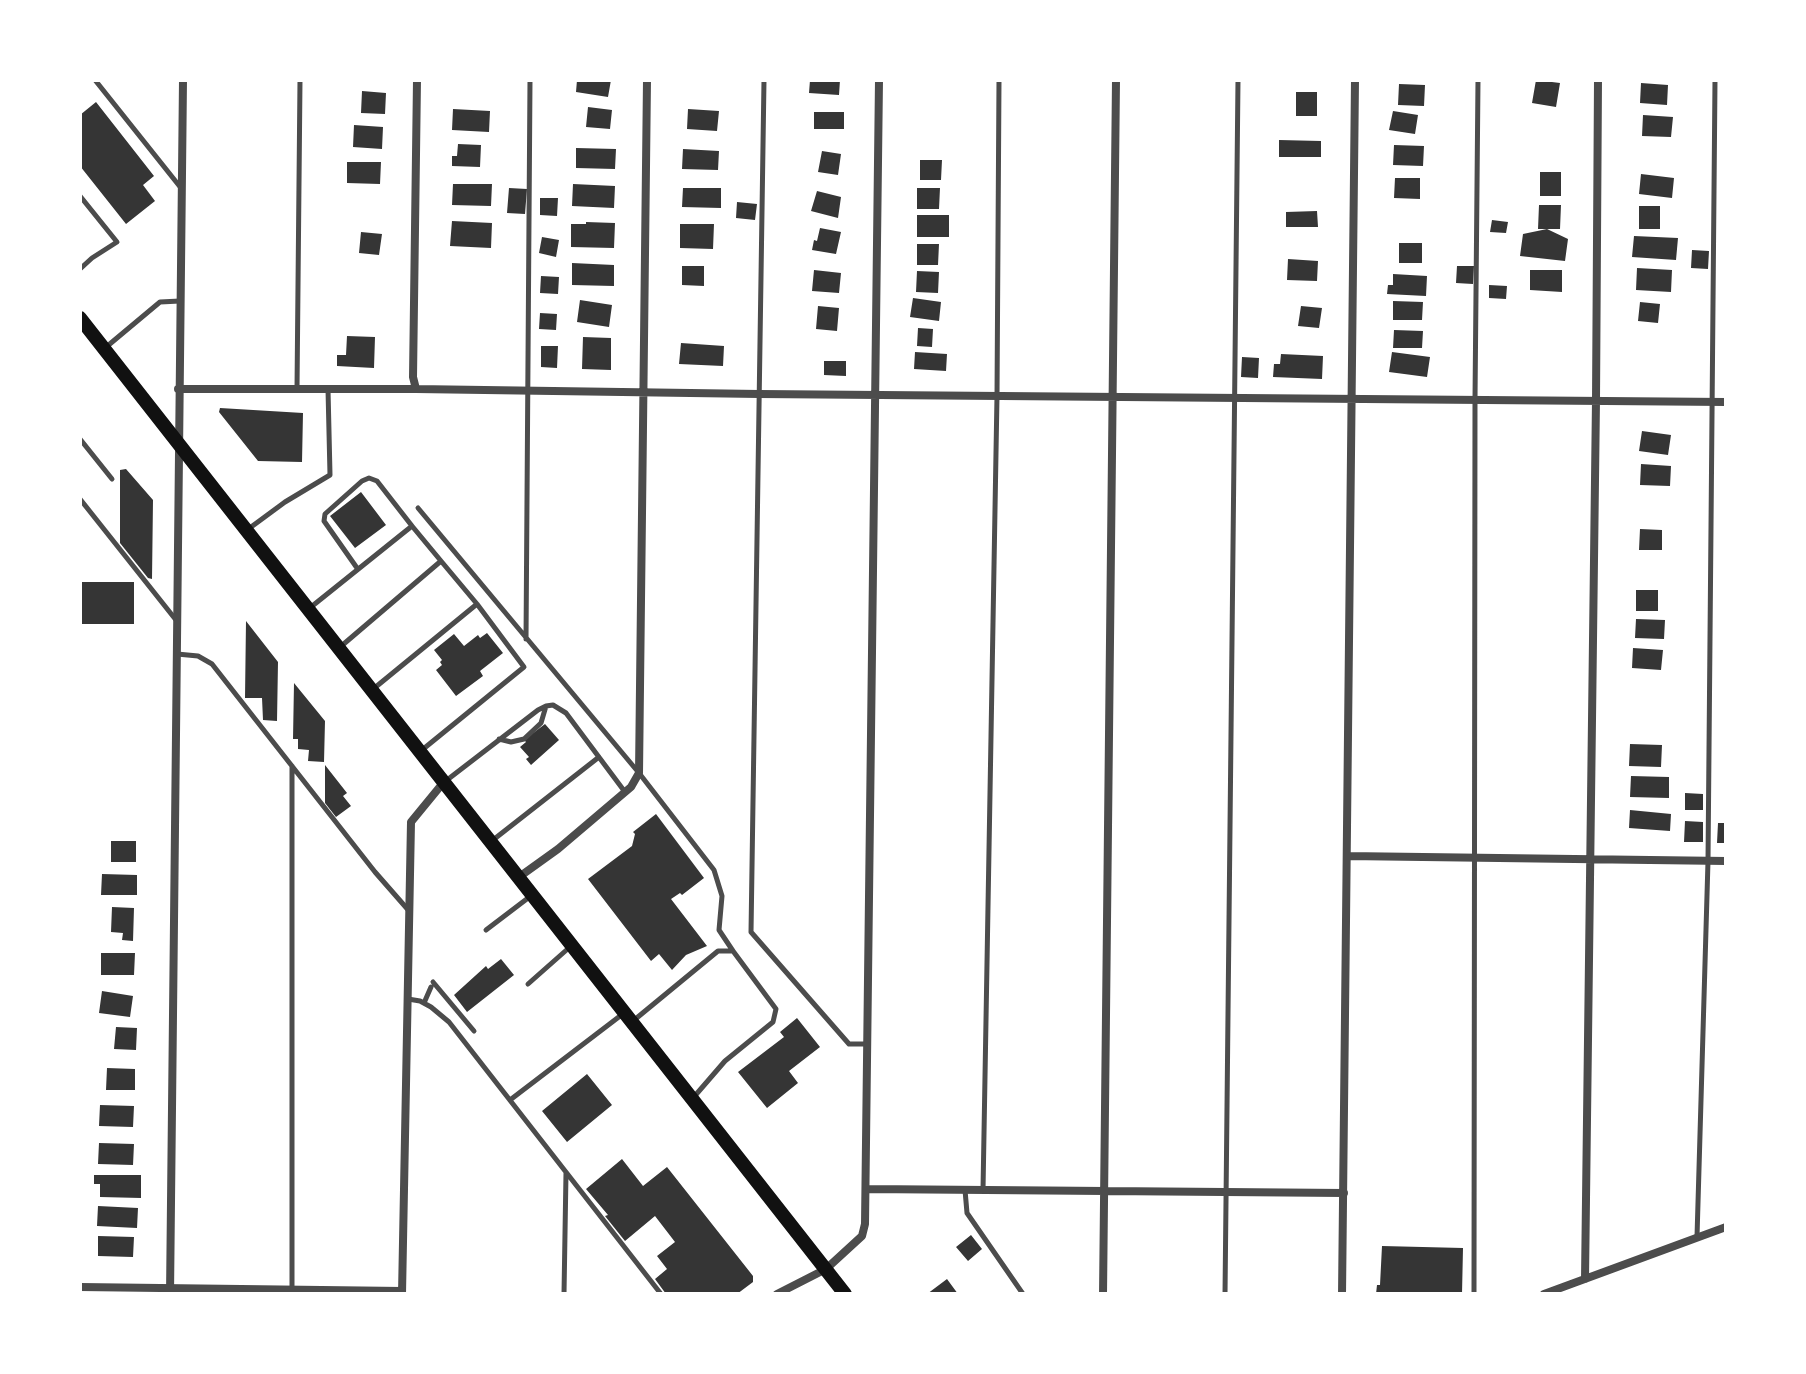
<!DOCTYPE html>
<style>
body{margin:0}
#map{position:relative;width:1806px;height:1374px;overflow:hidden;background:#fff;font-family:"Work Sans",sans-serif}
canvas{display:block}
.frame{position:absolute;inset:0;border:82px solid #fff;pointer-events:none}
</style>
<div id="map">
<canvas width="1806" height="1374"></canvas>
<div class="frame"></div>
</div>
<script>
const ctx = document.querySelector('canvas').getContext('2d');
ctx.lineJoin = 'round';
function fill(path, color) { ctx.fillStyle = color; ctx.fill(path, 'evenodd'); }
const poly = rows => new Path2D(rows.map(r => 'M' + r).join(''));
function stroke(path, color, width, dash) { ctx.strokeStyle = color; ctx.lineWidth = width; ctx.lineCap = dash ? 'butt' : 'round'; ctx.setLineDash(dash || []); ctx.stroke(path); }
fill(poly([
 [577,80,611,80,608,97,576,92],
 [810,80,840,80,839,95,809,93],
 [1536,80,1560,83,1556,107,1532,103],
 [1641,83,1668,85,1667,105,1640,103],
 [1399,84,1425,85,1424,106,1398,105],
 [362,91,386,93,385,114,361,113],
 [1296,92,1317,92,1317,116,1296,116],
 [96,102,154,176,143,185,155,201,126,224,80,166,80,115],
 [588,107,612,110,610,129,586,127],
 [453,109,490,111,489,132,452,130],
 [688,109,719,111,717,131,687,129],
 [1393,111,1418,115,1415,134,1389,130],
 [814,112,844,112,844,129,814,129],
 [1643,115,1673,117,1671,137,1642,136],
 [354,125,383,127,382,149,353,147],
 [1279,140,1321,141,1321,157,1279,157],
 [458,144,481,145,480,167,452,166,452,156,457,156],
 [1394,145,1424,146,1423,166,1393,165],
 [576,148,616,149,615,169,576,168],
 [683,149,719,151,718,170,682,169],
 [822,151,841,154,838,175,818,172],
 [920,160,942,160,941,180,920,180],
 [347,162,381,162,380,184,347,183],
 [1540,172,1561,172,1561,196,1540,196],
 [1641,174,1674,178,1672,198,1639,194],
 [1395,178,1420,178,1420,199,1394,198],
 [453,184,492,184,491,206,452,205],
 [573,184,615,186,614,208,572,206],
 [509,188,527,189,525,214,507,213],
 [683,188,721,188,721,208,682,207],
 [917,188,940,188,939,209,917,209],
 [817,191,841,197,838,218,811,211],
 [540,198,558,198,557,216,540,215],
 [737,202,757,204,755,220,736,218],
 [1539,205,1561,205,1560,229,1538,229],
 [1639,206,1660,206,1660,229,1639,229],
 [1317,211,1318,227,1286,227,1286,212],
 [917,215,949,215,949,237,917,237],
 [1492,220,1508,222,1506,233,1490,232],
 [452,221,492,223,491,248,450,246],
 [586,222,615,223,614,248,571,247,571,224,586,224],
 [680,224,714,224,713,249,680,248],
 [820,228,841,232,836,254,812,250,814,240,817,241],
 [1547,229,1568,239,1565,261,1520,256,1523,234],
 [361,232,382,234,379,255,359,253],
 [1634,236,1678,238,1676,260,1632,257],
 [542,237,559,240,556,257,539,253],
 [1399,243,1422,243,1422,263,1399,263],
 [917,244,939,244,938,265,917,265],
 [1692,250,1709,251,1708,269,1691,268],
 [1288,259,1318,261,1317,281,1287,280],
 [572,263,614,265,614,286,572,285],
 [682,266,704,266,704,286,682,285],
 [1457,266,1474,266,1473,284,1456,283],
 [1637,268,1672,270,1671,292,1636,290],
 [814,270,841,273,839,293,812,291],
 [1530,270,1562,270,1562,292,1530,290],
 [917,271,939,272,938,293,916,292],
 [1393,274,1427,276,1426,296,1387,294,1388,285,1393,285],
 [541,276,559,277,558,294,540,293],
 [1489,285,1507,286,1506,299,1489,298],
 [913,298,941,302,939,321,910,317],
 [580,300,612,305,609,327,577,322],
 [1393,301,1423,302,1422,320,1393,320],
 [1640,302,1660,304,1658,323,1638,321],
 [818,306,839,308,837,331,816,329],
 [1301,306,1322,308,1319,328,1298,326],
 [540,313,557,314,556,330,539,329],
 [918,328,933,329,932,347,917,346],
 [1394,330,1423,331,1422,348,1393,348],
 [347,336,375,337,374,368,337,366,337,355,346,355],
 [583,337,611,338,611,370,582,369],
 [681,343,724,346,723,366,679,364],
 [541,346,558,346,557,368,541,367],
 [915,352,947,354,946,371,914,369],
 [1392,352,1430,357,1427,377,1389,372],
 [1281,354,1323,356,1322,379,1273,377,1274,364,1280,364],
 [1242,357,1259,358,1258,378,1241,377],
 [824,361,846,361,846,376,824,375],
 [220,408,303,413,302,462,258,461,219,412],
 [1642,431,1671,435,1668,455,1639,451],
 [1641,464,1671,466,1670,486,1640,485],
 [126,469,153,500,152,579,148,578,120,543,120,470],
 [361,492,386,525,355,548,330,516],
 [1640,529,1662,530,1662,550,1639,550],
 [80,582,134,582,134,624,80,624],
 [1636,590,1658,590,1658,611,1636,611],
 [1636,619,1665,620,1664,639,1635,638],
 [246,621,278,662,277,721,263,720,262,698,245,698],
 [487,633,503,653,480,671,483,676,456,696,436,670,442,665,440,662,442,660,434,650,454,634,464,646,478,635,480,638],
 [1633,648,1663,650,1661,670,1632,668],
 [294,683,325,721,324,762,308,761,309,750,298,749,298,739,293,739],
 [545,724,559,740,531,765,526,759,529,757,520,747,526,742,524,740],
 [1630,744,1662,745,1661,767,1629,766],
 [325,765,347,793,343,796,351,806,336,817,325,803],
 [1631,776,1669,777,1669,798,1630,797],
 [1685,793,1703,794,1703,810,1685,810],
 [1630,810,1671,814,1670,831,1629,828],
 [656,814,704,878,682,895,680,893,671,899,707,946,686,955,672,970,659,954,651,961,588,879,632,846,635,834,633,832],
 [1685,821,1703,822,1703,842,1684,842],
 [1718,823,1726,823,1726,843,1717,843],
 [111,841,136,841,136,862,111,862],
 [102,874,137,875,137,895,101,895],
 [112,907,134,908,133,941,122,940,123,933,111,932],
 [101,953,135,953,134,975,101,975],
 [501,959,514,975,467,1012,454,995,486,966,488,969],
 [102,991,133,996,130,1017,99,1013],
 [797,1018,820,1047,789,1071,798,1083,767,1108,738,1072,784,1037,780,1032],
 [116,1027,137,1028,136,1050,114,1049],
 [107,1068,135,1069,135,1090,106,1090],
 [587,1074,612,1105,567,1142,542,1111],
 [100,1105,134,1106,133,1127,99,1126],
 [99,1143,134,1144,133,1165,98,1164],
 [622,1159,643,1186,667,1167,753,1276,753,1282,737,1294,666,1294,655,1279,667,1269,657,1256,675,1242,655,1216,625,1241,605,1216,608,1215,586,1189],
 [94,1175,141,1175,141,1198,100,1197,100,1184,94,1184],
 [98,1206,138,1208,137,1228,97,1226],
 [971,1235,982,1249,968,1261,956,1247],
 [98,1236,134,1237,133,1257,98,1256],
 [1382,1246,1463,1248,1462,1294,1376,1294,1377,1285,1380,1285],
 [947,1279,958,1294,927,1294]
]), '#353535');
stroke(poly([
 [95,80,181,188],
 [764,80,751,932,849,1044,867,1044],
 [80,196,117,242,92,258,80,269],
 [105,348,160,302,180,301],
 [297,389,300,80],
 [80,439,112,479],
 [80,499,176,620],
 [418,508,639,773,714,870,722,896,719,930,733,951],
 [247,530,285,502,330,475,328,389],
 [441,561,477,604],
 [357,568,324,521,325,514,362,481,369,478,377,481,412,526],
 [311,607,412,526,441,561,339,648],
 [526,639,530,80],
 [177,654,198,656,212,664,375,872,410,912],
 [372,690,477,604,524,667,422,750],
 [499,739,511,742,524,739,541,723,546,706],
 [447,780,538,710,546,706,553,705,566,713,625,792],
 [493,840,599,757],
 [486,930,532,895],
 [433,982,474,1031],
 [528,984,571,946],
 [408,999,420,1001,431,1007,449,1022,661,1294],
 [424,1003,431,987],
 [633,1021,718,951,733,951,776,1009,773,1022,725,1061,693,1098],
 [510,1100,624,1013],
 [965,1190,967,1213,1023,1294],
 [983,1190,997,396,999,80],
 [1697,1237,1708,861,1715,80],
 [292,1294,292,766],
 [564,1294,566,1173],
 [1225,1294,1238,80],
 [1474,1294,1475,399,1478,80]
]), '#4c4c4c', 5);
stroke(poly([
 [178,389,416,389,759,394,1726,402],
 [416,389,413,377,417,80],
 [1347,856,1726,861],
 [519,877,558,849,631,787,639,773,647,80],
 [867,1189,1344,1193],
 [1585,1279,1596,400,1598,80],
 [80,1287,402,1291],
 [170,1294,183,80],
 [402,1294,411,822,443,783],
 [777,1294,826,1269,862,1236,865,1224,879,80],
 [1103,1294,1116,80],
 [1342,1294,1355,80],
 [1544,1294,1726,1227]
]), '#4c4c4c', 8);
stroke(poly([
 [80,318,845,1294]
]), '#111', 14);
</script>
